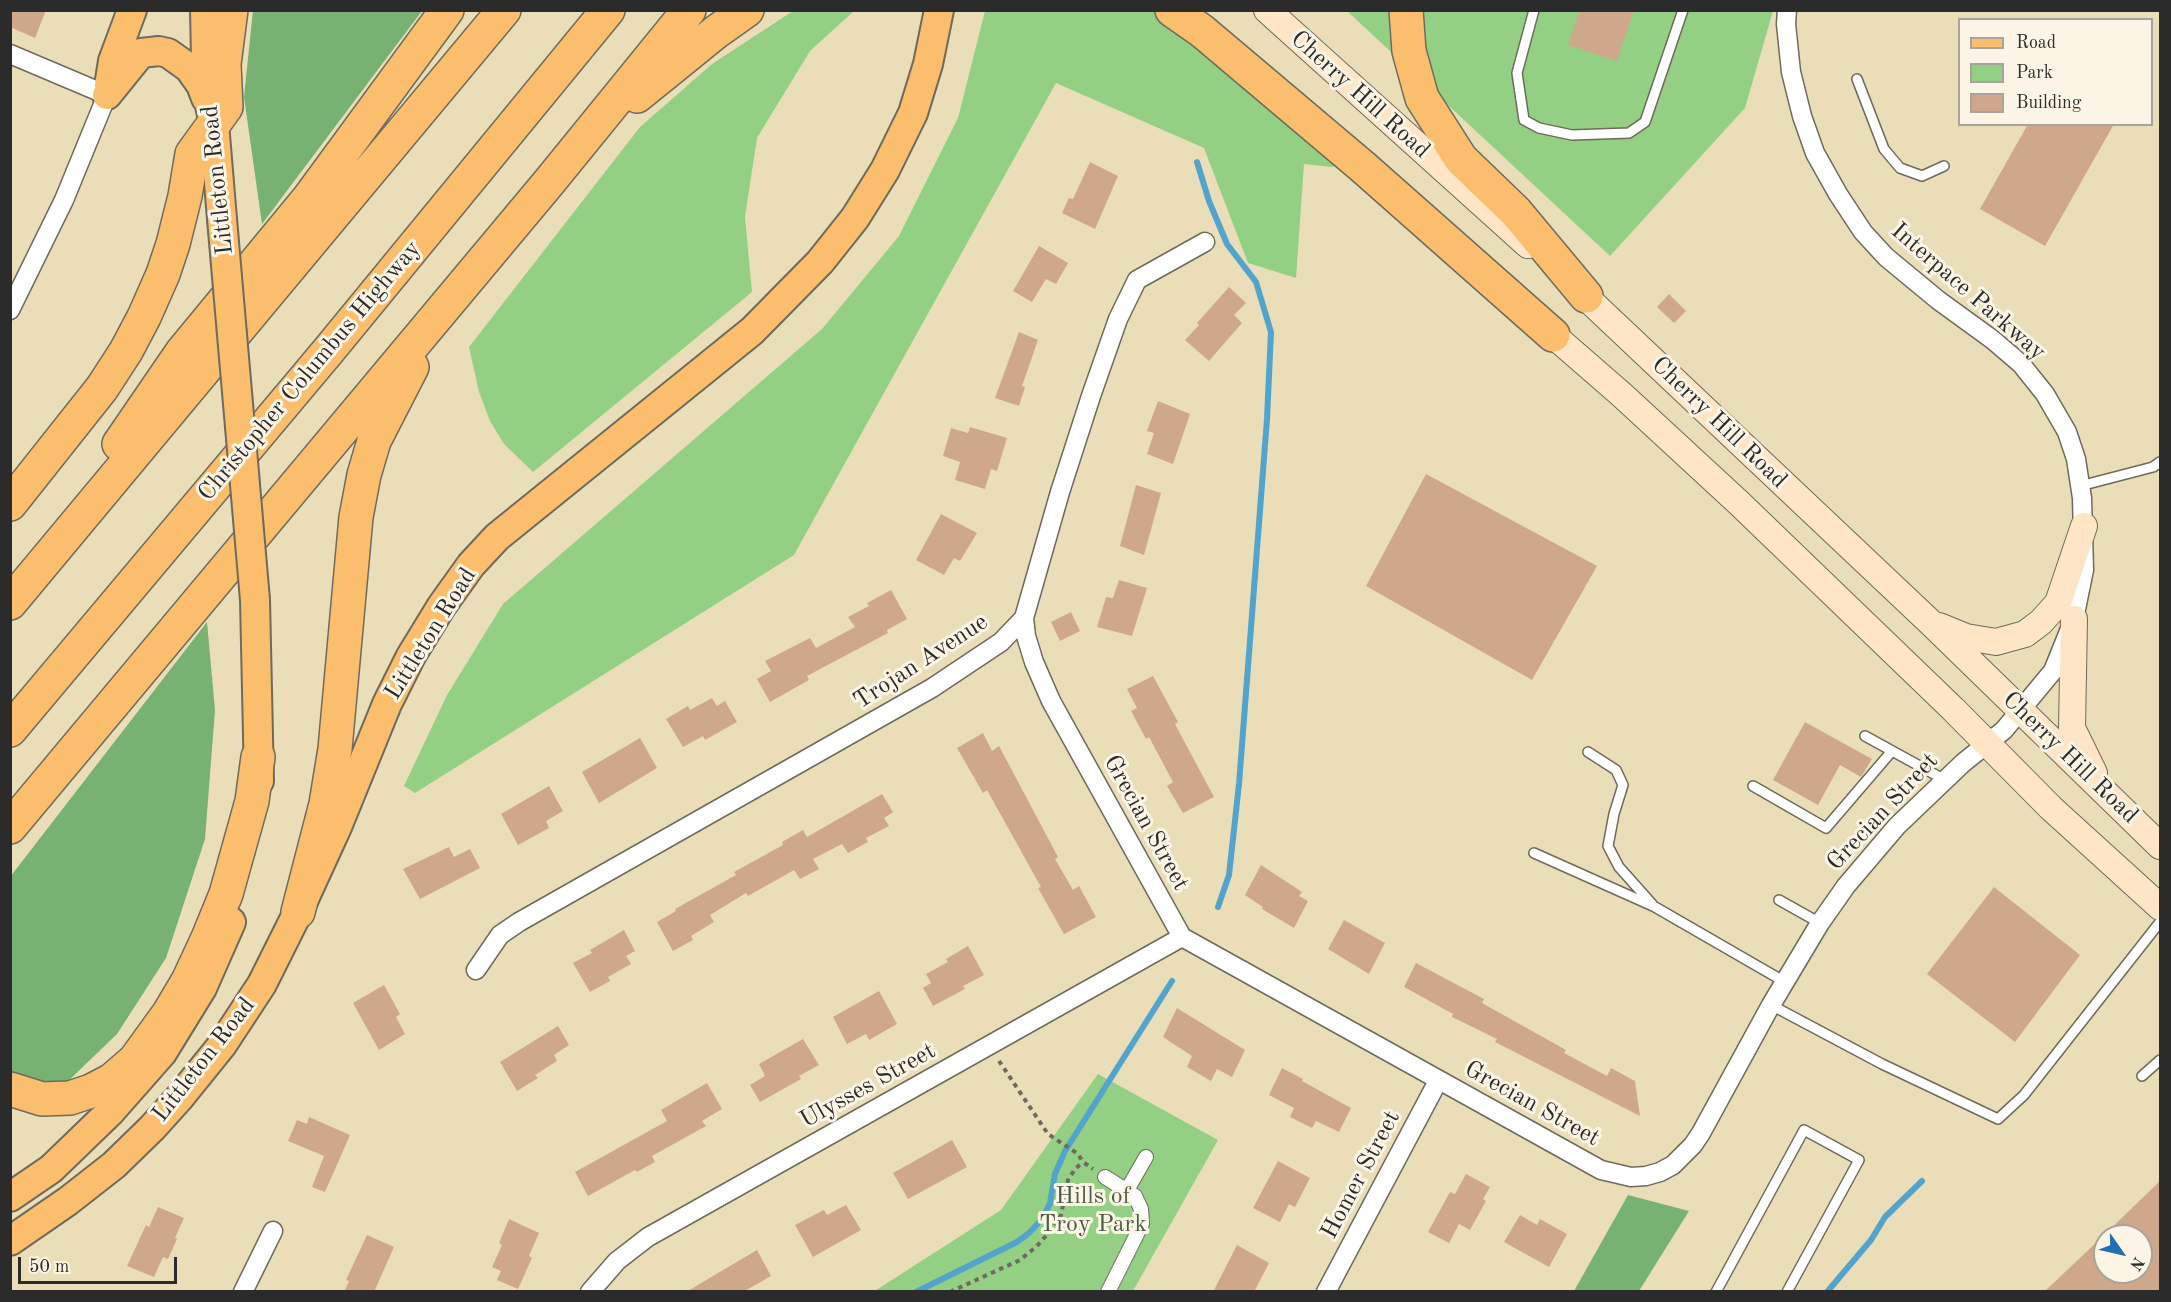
<!DOCTYPE html>
<style>
body{margin:0}
#map{position:relative;width:2171px;height:1302px;overflow:hidden;background:#eadeb9;font-family:"Old Standard TT",serif}
canvas{display:block}
.frame{position:absolute;inset:0;border:12px solid #2b2b2b;pointer-events:none}
.legend{position:absolute;left:1958px;top:18px;width:195px;height:108px;box-sizing:border-box;background:#fcf5e5;border:2px solid #a8a49b;margin:0;padding:8px 10px;list-style:none;font-size:18px;color:#2b2b2b}
.legend li{display:flex;align-items:center;gap:12px;height:30px}
.legend b{width:30px;border:2px solid #a8a49b}
.north{position:absolute;left:2093px;top:1224px;width:60px;height:60px;box-sizing:border-box;background:#fcf5e5;border:2px solid #a8a49b;border-radius:50%;rotate:124deg;font-size:16px;font-weight:700;line-height:24px;text-align:center;color:#2b2b2b}
.north::after{content:'';display:block;margin:auto;width:21px;height:27px;background:#1f6fb2;clip-path:polygon(50% 0,100% 100%,50% 72%,0 100%)}
.scale{position:absolute;left:18px;top:1257px;width:159px;height:27px;box-sizing:border-box;border:3px solid #2b2b2b;border-top:0;padding-left:8px;font-size:18px;line-height:21px;white-space:nowrap;color:#2b2b2b;-webkit-text-stroke:4px #fcf5e5;paint-order:stroke}
</style>
<div id="map">
<canvas width="2171" height="1302"></canvas>
<div class="frame"></div>
<ul class="legend">
<li><b style="height:8px;background:#fabe6d"></b>Road</li>
<li><b style="height:16px;background:#94d084"></b>Park</li>
<li><b style="height:16px;background:#cfa88b"></b>Building</li>
</ul>
<div class="north">N</div>
<div class="scale">50 m</div>
</div>
<script>
const ctx = document.querySelector('canvas').getContext('2d');
ctx.lineJoin = 'round';
function fill(path, color) { ctx.fillStyle = color; ctx.fill(path, 'evenodd'); }
const poly = rows => new Path2D(rows.map(r => 'M' + r).join(''));
function stroke(path, color, width, dash) { ctx.strokeStyle = color; ctx.lineWidth = width; ctx.lineCap = dash ? 'butt' : 'round'; ctx.setLineDash(dash || []); ctx.stroke(path); }
function drawText(font, color, halo, rows, align = 'center') {
  ctx.font = font + ' "Old Standard TT",serif'; ctx.lineWidth = 6; ctx.setLineDash([]); ctx.textBaseline = 'middle'; ctx.strokeStyle = halo; ctx.fillStyle = color; for (const [text, x, y, turn = 0] of rows) {
    ctx.save(); ctx.translate(x, y); ctx.rotate((+turn || 0) * Math.PI / 180); ctx.textAlign = isNaN(turn) ? turn : align; if (halo) ctx.strokeText(text, 0, 0); ctx.fillText(text, 0, 0); ctx.restore();
  }
}
fill(poly([
 [793,11,854,11,810,51,757,138,745,217,752,292,533,472,504,444,490,421,479,392,469,347,640,127,712,64],
 [985,11,1199,11,1360,161,1332,167,1304,164,1296,278,1248,263,1204,148,1056,83,794,555,415,793,404,786,447,695,503,604,822,329,899,236,958,118],
 [1347,11,1773,11,1745,108,1610,256],
 [1098,1074,1218,1140,1133,1291,873,1292,1001,1210]
]), '#94d084');
fill(poly([
 [253,10,422,11,262,224,244,97],
 [207,622,215,710,205,839,166,958,117,1034,62,1087,11,1074,10,877],
 [1628,1195,1689,1211,1639,1291,1574,1291]
]), '#77b272');
stroke(poly([
 [1197,162,1209,201,1227,244,1256,282,1271,332,1267,419,1239,784,1229,875,1218,907],
 [916,1292,1017,1242,1029,1233,1043,1218,1050,1203,1055,1174,1065,1151,1172,981],
 [1827,1292,1871,1240,1885,1217,1922,1181]
]), '#52a4cd', 6);
fill(poly([
 [10,10,46,10,35,38,10,27],
 [1580,10,1634,10,1617,61,1568,45],
 [2028,124,2114,124,2045,246,1980,209],
 [1090,162,1118,176,1095,229,1062,213,1069,198,1073,199],
 [1039,246,1068,263,1056,284,1046,279,1032,302,1013,291],
 [1229,287,1246,303,1234,315,1242,323,1209,361,1185,340,1199,325,1197,323],
 [1669,294,1686,311,1674,323,1657,307],
 [1019,332,1038,340,1022,386,1025,387,1019,406,995,398],
 [1158,401,1190,414,1173,464,1147,454,1154,433,1147,431],
 [970,427,1007,438,997,471,991,469,985,489,955,480,960,462,943,456,951,428,968,433],
 [1426,474,1597,566,1532,680,1366,586],
 [1136,485,1161,493,1144,555,1120,546],
 [941,514,977,533,960,561,954,558,944,575,916,560],
 [1119,580,1147,588,1132,636,1097,627,1106,597,1113,598],
 [891,590,907,619,887,630,888,633,807,676,809,680,770,702,757,679,771,671,765,661,810,638,816,648,855,627,848,617,869,606,867,603],
 [1071,612,1080,631,1060,641,1051,622],
 [1153,676,1178,722,1175,724,1214,797,1183,813,1167,786,1173,782,1149,737,1146,739,1131,711,1137,708,1127,689],
 [712,698,717,706,725,701,737,722,705,740,703,736,683,747,666,719,688,706,690,710],
 [1805,722,1872,759,1861,777,1840,765,1818,805,1773,780],
 [983,733,992,751,999,746,1058,857,1055,859,1073,890,1079,886,1096,917,1064,934,1038,888,1041,887,987,790,983,793,957,748],
 [640,738,657,768,599,803,582,772],
 [549,786,563,811,546,821,549,828,518,845,501,814],
 [882,794,893,812,884,818,889,826,866,838,868,842,848,853,842,844,813,859,819,869,800,879,794,870,748,896,746,893,710,915,714,922,691,936,693,940,673,951,657,922,676,911,675,909,736,875,734,872,783,845,782,842,803,830,807,837],
 [449,847,454,857,470,849,480,868,420,899,403,869],
 [1261,865,1302,892,1299,896,1308,901,1294,928,1262,909,1263,907,1245,895],
 [1994,887,2080,955,2015,1042,1927,974],
 [1344,920,1385,943,1369,974,1328,949],
 [624,930,635,951,626,956,631,964,608,977,610,981,590,992,573,963,592,953,590,950],
 [968,946,984,975,963,986,965,989,933,1006,923,988,931,983,926,974,948,962,946,959],
 [1416,963,1484,999,1482,1003,1566,1050,1564,1053,1607,1076,1611,1068,1635,1081,1640,1116,1495,1042,1497,1039,1452,1017,1453,1014,1404,987],
 [384,985,400,1014,396,1017,405,1034,379,1050,353,1003],
 [879,991,897,1024,869,1040,866,1034,847,1044,833,1017],
 [1177,1008,1245,1050,1232,1077,1217,1069,1211,1081,1187,1067,1192,1056,1163,1037],
 [558,1026,569,1045,554,1055,557,1061,535,1075,538,1078,517,1091,500,1062],
 [803,1039,819,1065,799,1076,801,1079,760,1102,750,1085,765,1076,759,1064],
 [1282,1068,1303,1079,1302,1081,1351,1108,1339,1132,1316,1121,1312,1128,1290,1117,1294,1108,1269,1095],
 [707,1083,722,1109,702,1121,706,1126,652,1156,655,1162,637,1172,635,1170,588,1196,575,1172,667,1121,661,1110],
 [309,1117,350,1135,325,1192,312,1187,324,1156,288,1141,297,1120,307,1124],
 [952,1140,967,1167,908,1199,893,1173],
 [1278,1161,1310,1178,1295,1207,1289,1204,1280,1222,1253,1208],
 [1466,1174,1490,1187,1483,1199,1486,1201,1470,1230,1459,1224,1449,1243,1428,1232,1450,1192,1455,1194],
 [2160,1181,2160,1292,2044,1292,2103,1236],
 [2105,1236,2141,1236,2141,1272,2105,1272],
 [846,1205,861,1230,813,1257,795,1225,824,1210,827,1215],
 [158,1207,184,1218,175,1238,177,1239,168,1259,163,1257,154,1277,127,1266,146,1225,149,1227],
 [1520,1215,1537,1225,1540,1219,1567,1234,1549,1267,1504,1242],
 [509,1219,539,1233,529,1256,532,1258,518,1289,497,1280,501,1271,492,1267,502,1245,499,1243],
 [367,1235,394,1247,374,1292,344,1292,349,1281,346,1280],
 [1237,1245,1269,1263,1254,1292,1213,1292],
 [757,1250,771,1276,743,1292,686,1292]
]), '#cfa88b');
const service = poly([
 [1534,10,1517,73,1524,120,1539,128,1572,135,1629,133,1645,122,1683,10],
 [1857,79,1884,149,1900,168,1922,176,1944,166],
 [2080,486,2153,467,2160,462],
 [1865,736,1945,780],
 [1588,752,1616,770,1623,785,1614,814,1608,846,1619,867,1652,904],
 [1753,786,1826,828,1892,751],
 [1534,853,1655,907,1785,982],
 [1779,900,1820,923],
 [1771,1005,1882,1064,1998,1119,2024,1095,2160,922],
 [2142,1076,2160,1060],
 [1716,1292,1804,1130,1859,1160,1787,1292]
]);
const pedestrian = poly([
 [1105,1177,1135,1196,1141,1209,1142,1224,1108,1292],
 [1127,1190,1146,1157]
]);
const minor = poly([
 [10,54,107,95,64,200,10,310],
 [1024,618,1026,636,1034,662,1051,701,1182,937,1601,1170,1631,1177,1646,1176,1660,1172,1673,1165,1693,1145,1701,1133,1771,1005,1820,923,1846,886,1897,826,1963,763,2004,730,2053,671,2074,619,2084,570,2082,498,2076,459,2067,432,2045,394,2021,364,1993,340,1938,300,1886,257,1863,232,1838,194,1815,153,1802,116,1791,72,1786,24,1787,10],
 [476,970,500,935,519,922,932,688,1001,642,1024,618,1060,492,1091,396,1118,319,1137,280,1205,242],
 [243,1292,273,1231],
 [590,1292,617,1261,648,1237,1182,937],
 [1326,1292,1438,1081]
]);
const secondary = poly([
 [1267,10,1528,245],
 [1573,285,1931,623,2160,846],
 [1553,335,1622,395,1739,503,1953,709,2051,808,2160,907],
 [2074,619,2072,728,2094,773],
 [1939,626,1966,637,1996,642,2025,634,2041,622,2058,603,2084,526]
]);
const primary = poly([
 [205,10,206,59,210,106,214,123,222,219],
 [109,86,113,61,132,10],
 [107,95,141,53,159,51,168,53,189,68,201,85,206,98],
 [255,600,259,781],
 [10,1197,51,1169,110,1112,162,1053,202,988,231,922],
 [10,1241,68,1201,114,1165,152,1128,180,1097,222,1045,262,984,298,912,337,827,387,704,411,656,441,607,471,565,497,537,752,331,820,262,855,218,885,170,913,113,928,64,939,10]
]);
const motorway = poly([
 [1172,10,1202,31,1363,167,1553,335],
 [1406,10,1409,51,1422,98,1461,159,1516,212,1586,296],
 [637,96,716,32,747,10],
 [119,444,182,352,309,198,447,10],
 [10,504,102,388,126,351,144,317,163,274,173,244,185,196,192,154,226,107,224,64,231,10],
 [10,603,504,10],
 [10,730,329,350,608,10],
 [10,827,550,181,689,10],
 [298,912,326,804,335,749,356,517,364,475,374,441,412,367],
 [10,1089,42,1099,70,1098,91,1091,112,1080,135,1060,169,1013,188,981,208,938,226,894,252,801,258,757]
]);
stroke(service, '#6e6a5d', 12);
stroke(pedestrian, '#6e6a5d', 16);
stroke(minor, '#6e6a5d', 21);
stroke(secondary, '#6e6a5d', 28);
stroke(primary, '#6e6a5d', 32);
stroke(motorway, '#6e6a5d', 36);
stroke(poly([
 [999,1061,1048,1134,1078,1154,1083,1162,1093,1169],
 [950,1292,1020,1260,1037,1246,1052,1229,1061,1215,1068,1180,1075,1169,1083,1162]
]), '#6e6a5d', 4, [4.5, 4.5]);
stroke(service, '#fff', 9);
stroke(pedestrian, '#fff', 14);
stroke(minor, '#fff', 18);
stroke(secondary, '#fde5c5', 26);
stroke(primary, '#fabe6d', 28);
stroke(motorway, '#fabe6d', 33);
const primaryBridge = poly([
 [222,219,255,600]
]);
stroke(primaryBridge, '#6e6a5d', 32, []);
stroke(primaryBridge, '#fabe6d', 28);
drawText('24px', '#2b2b2b', '#fcf5e5', [
 ["Cherry Hill Road",1360,95,42],
 ["Littleton Road",218,180,-96],
 ["Interpace Parkway",1968,292,41],
 ["Christopher Columbus Highway",310,371,-50],
 ["Cherry Hill Road",1719,423,44],
 ["Littleton Road",431,634,-58],
 ["Trojan Avenue",921,662,-33],
 ["Cherry Hill Road",2070,758,44],
 ["Grecian Street",1883,812,-47],
 ["Grecian Street",1146,823,61],
 ["Littleton Road",204,1060,-52],
 ["Ulysses Street",868,1086,-29],
 ["Grecian Street",1532,1104,29],
 ["Homer Street",1361,1175,-62]
]);
drawText('24px', '#4a5d46', '#fcf5e5', [
 ["Hills of",1093,1197],
 ["Troy Park",1093,1225]
]);
</script>
